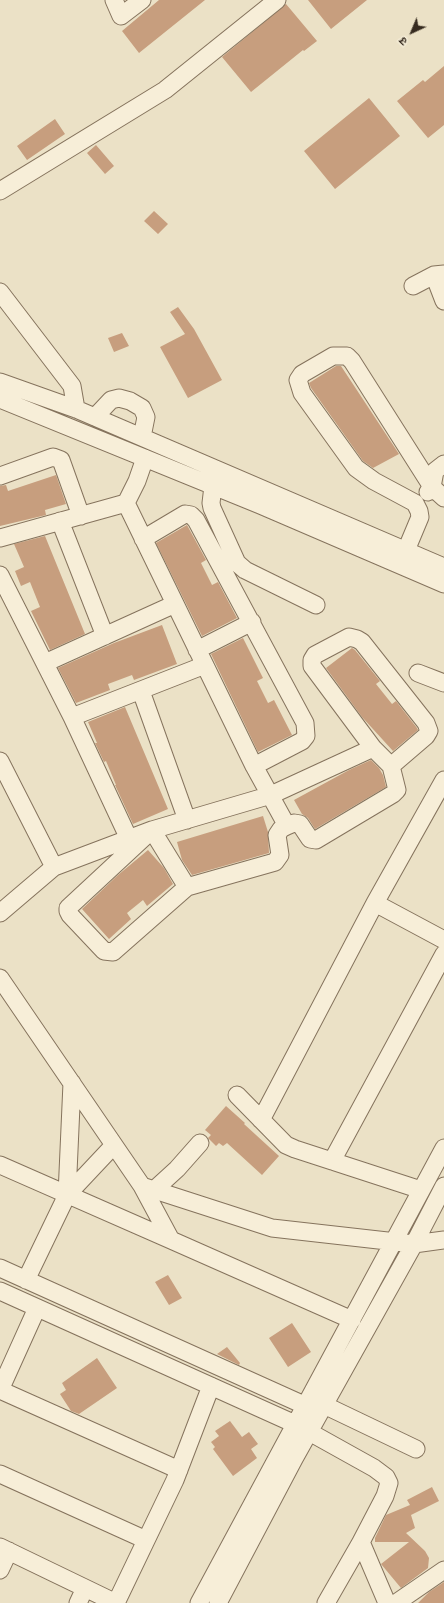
<!DOCTYPE html>
<meta charset="utf-8">
<style>
body{margin:0}
#map{position:relative;width:444px;height:1603px;overflow:hidden;background:#ebe1c6;font-family:Georgia,"Noto Sans Devanagari",serif}
canvas{display:block}
.north{position:absolute;left:392px;top:12px;width:40px;height:40px;-webkit-text-stroke:3px #f3ebd5;paint-order:stroke;rotate:224deg;font-size:11px;font-weight:700;line-height:16px;text-align:center;color:#362b1f}
.north::after{content:'';display:block;margin:auto;width:14px;height:18px;background:#362b1f;clip-path:polygon(50% 0,100% 100%,50% 72%,0 100%)}
</style>
<div id="map">
<canvas width="444" height="1603"></canvas>
<div class="north">उ</div>
</div>
<script>
const ctx = document.querySelector('canvas').getContext('2d');
ctx.lineJoin = 'round';
function fill(path, color) { ctx.fillStyle = color; ctx.fill(path, 'evenodd'); }
const poly = rows => new Path2D(rows.map(r => 'M' + r).join(''));
function stroke(path, color, width, dash) { ctx.strokeStyle = color; ctx.lineWidth = width; ctx.lineCap = dash ? 'butt' : 'round'; ctx.setLineDash(dash || []); ctx.stroke(path); }
fill(poly([
 [159,0,205,0,139,53,122,31],
 [308,0,367,0,331,29],
 [286,4,317,41,304,51,303,50,251,92,222,57],
 [444,66,444,125,428,138,397,101,423,80,425,82],
 [369,98,400,136,335,189,304,151],
 [55,119,65,134,27,160,17,146],
 [96,145,114,166,105,174,87,153],
 [154,211,168,224,158,234,144,221],
 [178,307,194,329,222,380,188,398,160,347,185,334,170,312],
 [122,333,129,346,114,352,108,338],
 [336,366,341,366,399,454,373,468,363,461,311,388,309,383],
 [56,475,66,504,45,510,46,515,0,526,0,486,6,485,8,491],
 [187,525,206,560,201,563,212,585,218,582,237,618,202,636,156,543],
 [45,536,85,634,50,650,31,611,40,607,30,582,21,586,15,571,24,567,14,544],
 [162,625,177,664,134,680,132,675,108,684,110,690,76,703,58,668,114,643],
 [243,638,263,678,257,681,268,703,274,700,292,735,258,752,211,654],
 [352,648,355,650,380,681,376,684,392,704,396,701,417,728,418,730,393,751,362,717,326,668],
 [125,707,168,809,133,824,115,785,116,785,106,761,104,762,95,743,97,743,88,722],
 [371,760,379,768,383,775,386,787,315,829,308,818,302,814,294,800,349,770],
 [263,816,268,832,269,853,192,875,182,860,177,842],
 [148,850,164,868,173,884,147,906,143,900,127,913,131,919,109,939,82,909,118,875],
 [226,1106,245,1123,244,1124,279,1156,262,1175,227,1143,223,1146,219,1143,216,1146,208,1138,211,1135,205,1130],
 [168,1275,182,1298,169,1305,155,1282],
 [292,1323,311,1352,288,1367,269,1338],
 [227,1347,240,1363,239,1365,217,1354],
 [97,1358,117,1388,79,1414,71,1411,60,1394,66,1390,62,1383],
 [230,1421,242,1437,249,1432,258,1444,251,1449,257,1458,233,1476,213,1449,215,1447,211,1442,219,1436,215,1431],
 [432,1487,439,1501,411,1515,415,1528,406,1533,425,1551,429,1558,428,1568,401,1588,381,1564,409,1542,375,1542,375,1538,386,1515,410,1505,407,1500],
 [444,1582,444,1603,418,1603,429,1592]
]), '#c79e7e');
const minor = poly([
 [114,0,121,16,142,0],
 [0,191,165,90,277,0],
 [434,275,444,301],
 [413,286,434,275,444,274],
 [0,292,72,386,76,409],
 [0,382,76,409,444,567],
 [0,399,260,505,444,584],
 [95,417,111,400,119,398,130,401,142,408,146,417,142,437],
 [0,476,53,457,61,460,81,516],
 [213,486,211,503,212,508,237,563,245,570,316,605],
 [428,492,432,487,435,471,444,464],
 [126,503,254,766,287,826,281,829,277,835,280,855,275,862,187,887],
 [60,521,105,636],
 [0,538,126,503,137,481,145,458],
 [143,539,185,514,191,515,196,520,305,723,306,736,302,741,254,766],
 [402,560,420,517,419,511,415,503,374,481,356,468,302,393,298,380,302,374,333,356,347,356,352,361,432,487,444,498],
 [0,575,72,717,129,839],
 [197,650,252,622],
 [45,663,175,604],
 [418,673,444,683],
 [141,691,187,820],
 [72,717,205,665],
 [0,761,54,867],
 [287,826,294,823,300,824,310,839,316,840,393,794,397,790,391,766,373,748,312,666,312,660,315,655,349,637,357,639,362,642,426,723,429,731,426,736,391,766],
 [152,830,187,887,113,952,104,951,70,915,68,911,68,908,152,830],
 [375,903,444,940],
 [0,913,54,867,152,830,271,795,373,748],
 [0,978,142,1186,171,1240,352,1320],
 [237,1095,286,1145,295,1149,421,1190],
 [261,1120,375,903,444,780],
 [332,1161,444,954],
 [0,1165,171,1240],
 [142,1186,272,1228,414,1244,444,1240],
 [154,1190,177,1169,200,1143],
 [67,1195,114,1145],
 [0,1268,315,1410],
 [26,1280,67,1195,72,1083],
 [0,1291,295,1424,374,1468,386,1477,389,1483,385,1496,361,1542,387,1603],
 [0,1390,179,1470],
 [0,1390,37,1308],
 [324,1405,416,1449],
 [0,1474,146,1540],
 [0,1547,116,1603],
 [0,1570,9,1551],
 [78,1603,85,1588],
 [116,1603,175,1480,211,1386],
 [199,1603,444,1148],
 [218,1603,295,1457,414,1244,444,1186],
 [326,1603,361,1542],
 [396,1603,444,1570]
]);
stroke(minor, '#85735d', 19);
stroke(minor, '#f7eed8', 17);
</script>
